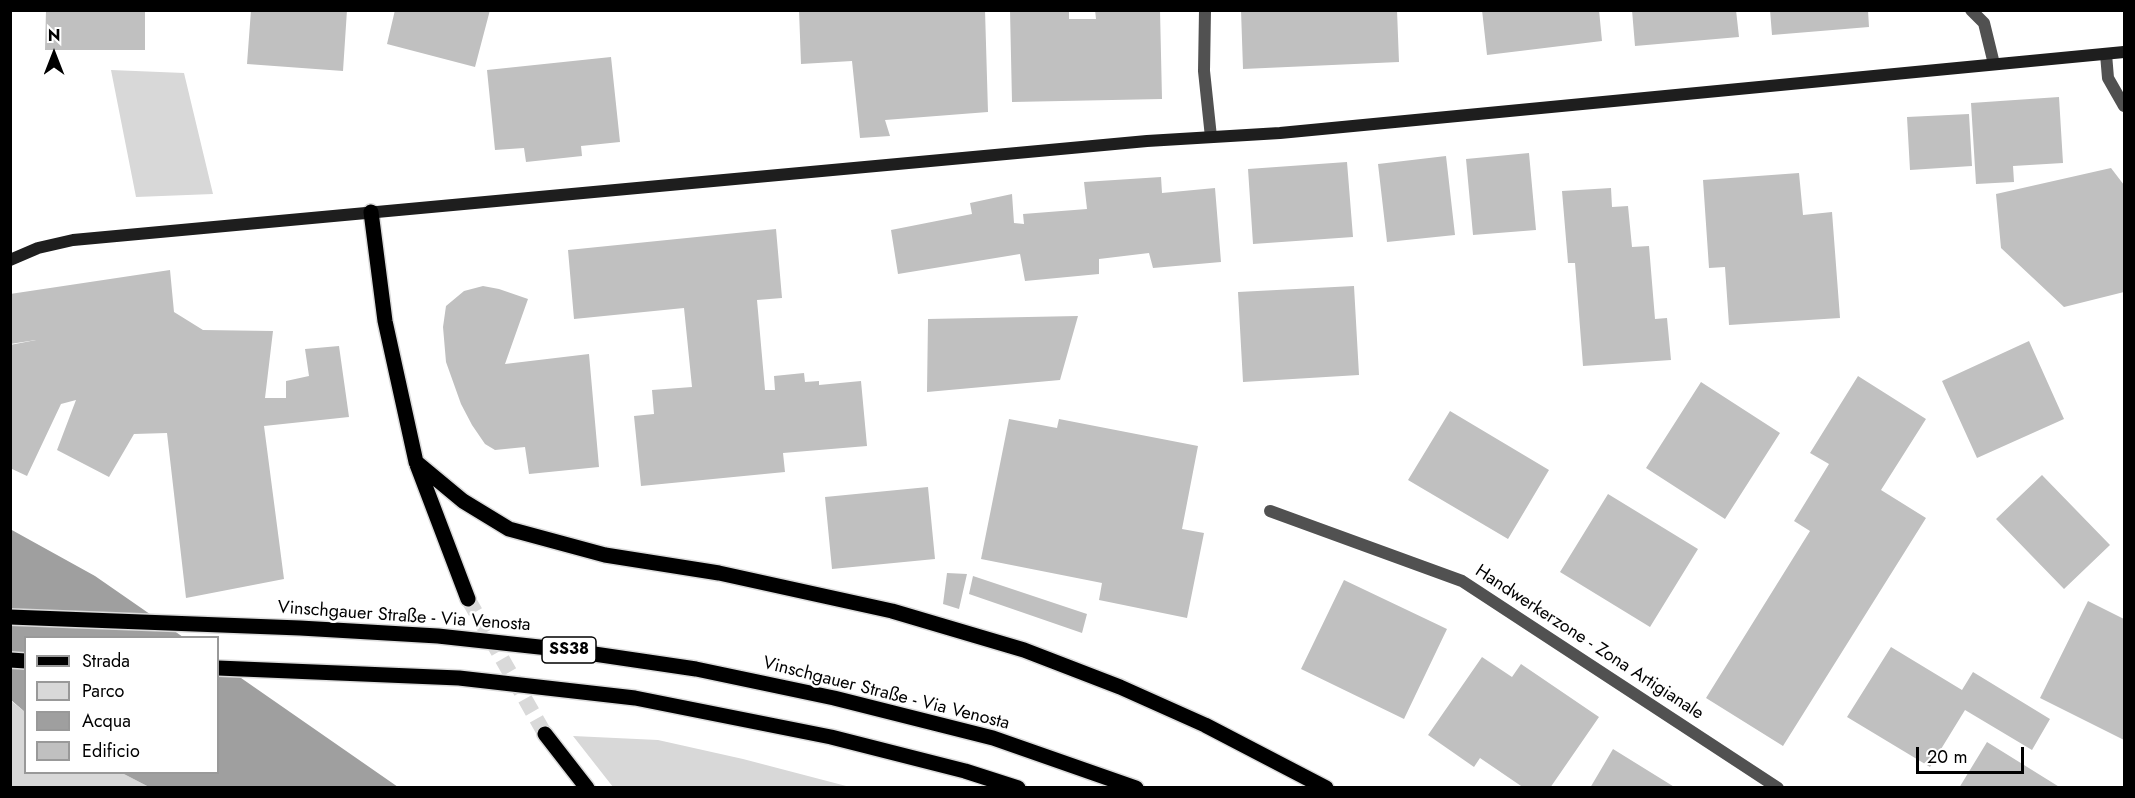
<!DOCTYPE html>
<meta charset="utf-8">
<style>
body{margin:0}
#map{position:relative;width:2135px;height:798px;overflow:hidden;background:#fff;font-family:Jost,sans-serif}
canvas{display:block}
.frame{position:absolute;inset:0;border:12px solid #000;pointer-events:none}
.legend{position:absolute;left:24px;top:636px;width:195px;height:138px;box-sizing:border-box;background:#fff;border:2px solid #999;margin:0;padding:8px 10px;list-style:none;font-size:18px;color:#000}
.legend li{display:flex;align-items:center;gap:12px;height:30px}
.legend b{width:30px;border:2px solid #999}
.north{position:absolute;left:24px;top:24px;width:60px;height:60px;-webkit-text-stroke:4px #fff;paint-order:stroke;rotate:0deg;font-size:16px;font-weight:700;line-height:24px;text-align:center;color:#000}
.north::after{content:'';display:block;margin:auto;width:21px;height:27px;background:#000;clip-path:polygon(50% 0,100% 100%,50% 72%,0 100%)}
.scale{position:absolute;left:1916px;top:747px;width:108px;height:27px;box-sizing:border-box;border:3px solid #000;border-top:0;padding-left:8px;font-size:18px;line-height:21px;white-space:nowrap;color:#000;-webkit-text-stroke:4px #fff;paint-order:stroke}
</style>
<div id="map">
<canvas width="2135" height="798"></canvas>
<div class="frame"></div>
<ul class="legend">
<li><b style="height:8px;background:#000"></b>Strada</li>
<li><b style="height:16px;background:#d8d8d8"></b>Parco</li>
<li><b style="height:16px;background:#9f9f9f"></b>Acqua</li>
<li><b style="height:16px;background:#c0c0c0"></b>Edificio</li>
</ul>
<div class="north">N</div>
<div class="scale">20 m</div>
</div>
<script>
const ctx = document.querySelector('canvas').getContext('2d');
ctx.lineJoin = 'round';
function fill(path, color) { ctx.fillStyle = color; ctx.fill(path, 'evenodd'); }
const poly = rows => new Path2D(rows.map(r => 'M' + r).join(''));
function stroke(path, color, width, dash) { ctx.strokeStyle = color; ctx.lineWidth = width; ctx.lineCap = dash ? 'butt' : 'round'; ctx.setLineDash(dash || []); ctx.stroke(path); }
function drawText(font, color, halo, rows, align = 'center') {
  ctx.font = font + ' Jost,sans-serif'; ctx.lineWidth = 5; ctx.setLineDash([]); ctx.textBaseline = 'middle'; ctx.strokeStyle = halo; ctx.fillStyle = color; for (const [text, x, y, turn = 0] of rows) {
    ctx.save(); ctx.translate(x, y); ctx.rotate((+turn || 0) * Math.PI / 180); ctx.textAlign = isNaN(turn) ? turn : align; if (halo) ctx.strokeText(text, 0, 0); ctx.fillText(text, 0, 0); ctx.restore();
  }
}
fill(poly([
 [111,70,184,73,213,194,136,197],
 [10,700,25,712,26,772,122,773,149,787,11,787],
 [573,736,658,740,743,759,850,787,613,787]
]), '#d8d8d8');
fill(poly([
 [10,529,95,576,183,637,26,638,25,712,11,700],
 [218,662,398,787,149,787,122,773,218,772]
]), '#9f9f9f');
fill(poly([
 [46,10,145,10,145,50,45,50],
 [251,10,347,10,343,71,247,64],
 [395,10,490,10,475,67,387,44],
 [799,10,985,10,988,112,885,120,890,136,860,138,852,61,801,64],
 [1010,10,1069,10,1069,19,1096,19,1095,10,1160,10,1162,99,1012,102],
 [1241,10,1397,10,1399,62,1243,69],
 [1482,10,1599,10,1602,41,1487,55],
 [1632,10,1736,10,1739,37,1635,46],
 [1770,10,1868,10,1869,27,1772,35],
 [611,57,620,142,581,146,582,156,526,162,524,148,495,150,487,70],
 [2059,97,2063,163,2013,166,2014,182,1976,184,1971,103],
 [1969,114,1972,166,1910,170,1907,117],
 [1529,153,1536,230,1473,235,1466,159],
 [1446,156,1455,235,1387,242,1378,164],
 [1347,162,1353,237,1253,244,1248,169],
 [2111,168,2124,185,2124,292,2064,307,2001,248,1996,194],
 [1799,173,1803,215,1832,212,1840,318,1729,325,1725,267,1709,268,1703,180],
 [1161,177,1162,193,1215,188,1221,262,1153,268,1149,253,1099,259,1099,274,1025,281,1020,254,898,274,891,230,972,214,970,203,1012,194,1014,223,1024,224,1023,214,1087,209,1084,182],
 [1611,188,1612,207,1628,206,1632,247,1649,246,1655,319,1667,318,1671,360,1583,366,1575,263,1568,263,1562,191],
 [776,229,782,298,757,300,765,390,775,390,774,376,804,373,805,382,819,381,819,385,861,381,867,446,783,453,785,472,641,486,634,416,654,414,652,390,692,387,684,308,574,319,568,250],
 [170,270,174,312,203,330,273,331,265,398,286,398,286,381,309,376,305,349,339,346,349,417,264,426,284,579,186,598,167,433,134,434,109,477,57,450,76,400,61,404,27,476,10,468,10,345,36,340,10,344,10,294],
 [483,286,499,289,528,299,505,364,589,354,599,467,529,474,525,447,495,450,485,444,472,425,461,404,446,362,443,327,446,306,464,291],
 [1354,286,1359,375,1243,382,1238,292],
 [1078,316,1060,380,927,392,928,319],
 [2029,341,2064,419,1977,458,1942,381],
 [1858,376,1926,419,1881,490,1926,518,1783,746,1706,698,1810,531,1794,521,1829,464,1810,453],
 [1701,382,1780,433,1725,519,1646,468],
 [1450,411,1549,470,1508,539,1408,480],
 [1009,419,1057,428,1059,419,1198,446,1182,529,1204,533,1187,618,1099,600,1102,583,981,559],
 [2042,475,2110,545,2064,589,1996,519],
 [928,487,935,559,832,569,825,497],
 [1608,494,1698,549,1650,627,1560,572],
 [947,573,967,574,959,609,943,604],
 [973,576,1087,614,1082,633,969,594],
 [1344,580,1447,629,1404,719,1301,669],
 [2088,601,2124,619,2124,740,2040,698],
 [1891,647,1962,690,1973,672,2050,719,2032,750,1965,710,1930,767,1847,717],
 [1482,657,1512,677,1521,664,1599,717,1550,788,1524,788,1480,758,1474,767,1428,735],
 [1987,742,2061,788,1959,788],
 [1613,749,1676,788,1590,788]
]), '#c0c0c0');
stroke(poly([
 [468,599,545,734]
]), '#d9d9d9', 15, [15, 8]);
const primary = poly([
 [371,212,385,321,416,462,468,599],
 [416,462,463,501,509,529,605,555,719,573,892,611,1024,650,1120,687,1205,725,1326,788],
 [10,617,300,628,438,636,567,650,696,669,834,698,993,738,1136,788],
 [10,660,26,661],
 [218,668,459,678,635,698,831,737,965,771,1018,788],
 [545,734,587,788]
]);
stroke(primary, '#dbdbdb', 18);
stroke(poly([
 [1205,10,1204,71,1211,137],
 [1971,10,1984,23,1994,64],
 [2106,54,2108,78,2124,106],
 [1270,511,1462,581,1778,788]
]), '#515151', 12);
stroke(poly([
 [10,260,38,248,73,240,1147,141,1280,133,2124,52]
]), '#1e1e1e', 12);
stroke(primary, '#000', 15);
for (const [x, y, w] of [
 [569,650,54]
]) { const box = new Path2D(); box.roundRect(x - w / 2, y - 13, w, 26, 4.5); ctx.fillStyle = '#fff'; ctx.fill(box); stroke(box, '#000', 1.5); }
drawText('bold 16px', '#000', null, [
 ["SS38",569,650]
]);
drawText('18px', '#000', '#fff', [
 ["Vinschgauer Straße - Via Venosta",404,617,4],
 ["Handwerkerzone - Zona Artigianale",1589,643,33],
 ["Vinschgauer Straße - Via Venosta",886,694,14]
]);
</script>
